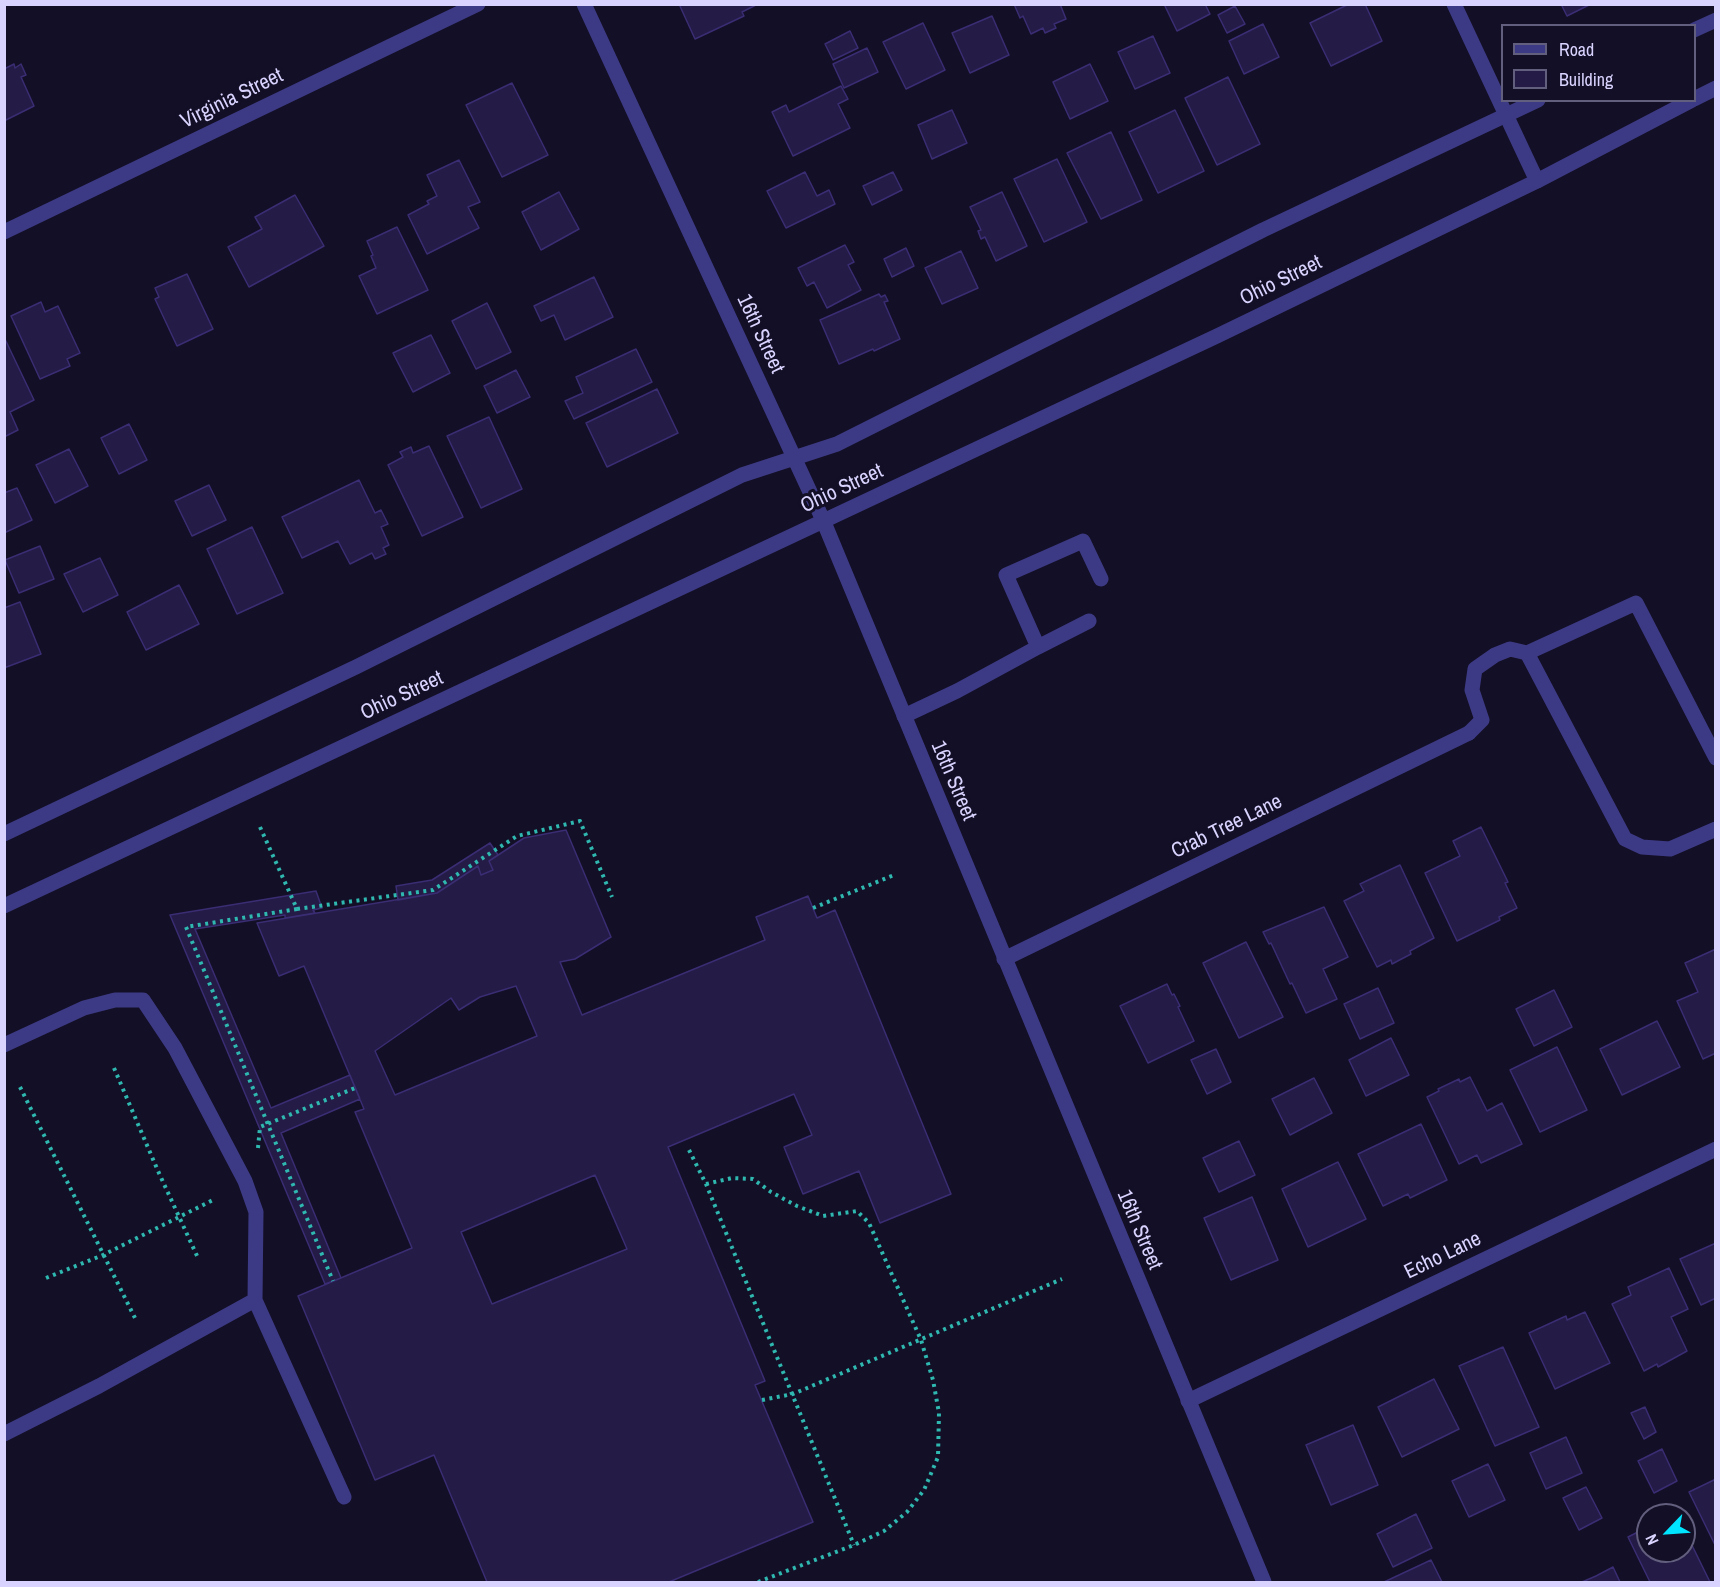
<!DOCTYPE html>
<style>
body{margin:0}
#map{position:relative;width:1720px;height:1587px;overflow:hidden;background:#130f26;font-family:"Archivo Narrow",sans-serif}
canvas{display:block}
.frame{position:absolute;inset:0;border:6px solid #d9d4ff;pointer-events:none}
.legend{position:absolute;left:1501px;top:24px;width:195px;height:78px;box-sizing:border-box;background:#130f26;border:2px solid #625e7d;margin:0;padding:8px 10px;list-style:none;font-size:18px;color:#d9d4ff}
.legend li{display:flex;align-items:center;gap:12px;height:30px}
.legend b{width:30px;border:2px solid #625e7d}
.north{position:absolute;left:1636px;top:1503px;width:60px;height:60px;box-sizing:border-box;background:#130f26;border:2px solid #625e7d;border-radius:50%;rotate:245deg;font-size:16px;font-weight:700;line-height:24px;text-align:center;color:#d9d4ff}
.north::after{content:'';display:block;margin:auto;width:21px;height:27px;background:#00e5ff;clip-path:polygon(50% 0,100% 100%,50% 72%,0 100%)}
</style>
<div id="map">
<canvas width="1720" height="1587"></canvas>
<div class="frame"></div>
<ul class="legend">
<li><b style="height:8px;background:#3d3a85"></b>Road</li>
<li><b style="height:16px;background:#241b47"></b>Building</li>
</ul>
<div class="north">N</div>
</div>
<script>
const ctx = document.querySelector('canvas').getContext('2d');
ctx.lineJoin = 'round';
function fill(path, color) { ctx.fillStyle = color; ctx.fill(path, 'evenodd'); }
const poly = rows => new Path2D(rows.map(r => 'M' + r).join(''));
function stroke(path, color, width, dash) { ctx.strokeStyle = color; ctx.lineWidth = width; ctx.lineCap = dash ? 'butt' : 'round'; ctx.setLineDash(dash || []); ctx.stroke(path); }
function drawText(font, color, halo, rows, align = 'center') {
  ctx.font = font + ' "Archivo Narrow",sans-serif'; ctx.lineWidth = 6; ctx.setLineDash([]); ctx.textBaseline = 'middle'; ctx.strokeStyle = halo; ctx.fillStyle = color; for (const [text, x, y, turn = 0] of rows) {
    ctx.save(); ctx.translate(x, y); ctx.rotate((+turn || 0) * Math.PI / 180); ctx.textAlign = isNaN(turn) ? turn : align; if (halo) ctx.strokeText(text, 0, 0); ctx.fillText(text, 0, 0); ctx.restore();
  }
}
const building = poly([
 [679,4,758,4,742,12,744,16,695,39,679,4],
 [1014,4,1060,4,1066,19,1054,24,1056,28,1045,33,1043,28,1031,34,1023,16,1020,18,1014,4],
 [1164,4,1205,4,1210,14,1177,31,1164,4],
 [1349,4,1365,4,1382,41,1331,66,1310,23,1349,4],
 [1561,4,1591,4,1567,16,1561,4],
 [1235,6,1245,24,1227,33,1218,15,1235,6],
 [992,16,1009,55,970,73,952,33,992,16],
 [923,23,945,70,906,89,883,42,923,23],
 [1263,24,1279,57,1244,74,1229,41,1263,24],
 [850,31,858,48,833,60,825,44,850,31],
 [1153,36,1170,73,1135,89,1118,52,1153,36],
 [867,48,878,72,844,88,833,64,867,48],
 [14,64,15,68,21,64,26,75,21,77,34,106,4,121,4,69,14,64],
 [1090,64,1108,101,1070,119,1053,82,1090,64],
 [1228,77,1260,144,1217,165,1185,98,1228,77],
 [512,83,548,155,502,177,466,105,512,83],
 [841,86,848,99,838,104,850,128,793,156,772,112,786,105,789,112,841,86],
 [952,110,967,143,932,159,918,125,952,110],
 [1175,110,1204,171,1158,193,1129,132,1175,110],
 [1111,132,1142,200,1101,219,1067,153,1111,132],
 [1057,159,1087,222,1044,242,1014,179,1057,159],
 [459,160,480,202,468,207,479,228,427,254,408,215,429,204,427,201,437,196,427,175,459,160],
 [805,172,817,196,829,190,835,204,786,228,767,191,805,172],
 [893,172,902,190,872,205,863,186,893,172],
 [559,192,579,229,541,250,522,212,559,192],
 [1002,192,1027,246,996,261,985,237,981,239,978,231,981,230,970,207,1002,192],
 [295,195,324,246,249,287,228,247,262,229,255,217,295,195],
 [397,227,428,290,377,314,359,276,376,268,371,256,373,255,367,241,397,227],
 [845,245,854,262,848,265,861,290,827,308,814,282,807,286,798,268,845,245],
 [906,248,914,266,892,277,884,259,906,248],
 [961,251,978,288,942,304,925,268,961,251],
 [187,274,213,329,177,346,155,299,159,297,155,288,187,274],
 [594,277,613,317,565,340,554,315,541,321,534,306,594,277],
 [879,294,881,297,885,295,888,301,884,302,900,339,874,351,873,349,839,364,820,320,879,294],
 [41,302,45,312,58,306,80,353,67,359,70,366,40,379,11,316,41,302],
 [487,303,511,352,476,369,452,321,487,303],
 [431,335,450,373,413,392,393,353,431,335],
 [4,337,34,400,10,412,18,430,4,437,4,337],
 [636,349,652,382,574,419,565,401,583,393,576,377,636,349],
 [516,370,530,397,497,413,484,386,516,370],
 [657,389,678,433,607,467,586,423,657,389],
 [489,417,522,489,481,508,447,436,489,417],
 [129,424,147,460,119,474,101,438,129,424],
 [429,446,463,517,422,536,388,465,403,457,400,452,411,447,413,453,429,446],
 [69,449,88,486,55,503,36,465,69,449],
 [359,480,375,513,381,510,388,524,381,527,389,545,383,548,386,554,375,559,372,553,350,564,338,541,302,558,282,517,359,480],
 [209,485,226,520,192,536,175,501,209,485],
 [17,488,32,520,4,533,4,493,17,488],
 [252,527,283,593,237,614,207,549,252,527],
 [40,546,54,579,19,593,5,560,40,546],
 [100,558,118,595,83,612,64,574,100,558],
 [179,585,199,624,146,650,127,612,179,585],
 [20,602,41,654,4,668,4,608,20,602],
 [1481,827,1508,882,1505,883,1517,908,1499,917,1500,920,1457,941,1425,873,1460,856,1453,841,1481,827],
 [566,830,611,937,575,959,560,962,582,1015,765,940,756,917,808,896,817,918,835,910,951,1194,880,1223,859,1171,803,1194,784,1147,812,1135,794,1094,668,1147,765,1381,755,1385,813,1522,669,1582,487,1582,434,1455,375,1480,298,1296,412,1248,355,1112,364,1109,304,966,279,976,257,923,437,893,478,866,481,875,493,870,489,861,524,838,566,830],
 [516,986,537,1036,395,1095,375,1051,451,998,459,1010,480,997,516,986],
 [595,1175,627,1249,492,1304,461,1232,595,1175],
 [490,843,498,855,489,861,493,870,481,875,478,866,437,893,398,900,396,886,432,880,490,843],
 [1400,865,1434,938,1410,951,1411,954,1392,964,1391,960,1377,967,1344,901,1364,891,1360,884,1400,865],
 [316,891,322,908,313,910,315,913,285,918,285,915,195,929,271,1108,350,1075,360,1099,281,1133,341,1278,325,1284,170,915,316,891],
 [1324,907,1348,957,1323,969,1337,999,1306,1013,1292,983,1290,984,1271,943,1269,944,1263,932,1324,907],
 [1246,942,1283,1017,1239,1038,1203,963,1246,942],
 [1716,949,1716,1053,1703,1059,1677,1001,1698,992,1685,963,1716,949],
 [1167,984,1172,995,1174,994,1180,1006,1178,1007,1194,1041,1148,1063,1120,1006,1167,984],
 [1378,988,1394,1023,1360,1039,1344,1004,1378,988],
 [1554,990,1572,1027,1534,1046,1516,1009,1554,990],
 [1657,1021,1680,1067,1622,1095,1600,1049,1657,1021],
 [1391,1038,1409,1075,1366,1096,1349,1060,1391,1038],
 [1557,1047,1587,1110,1540,1132,1510,1070,1557,1047],
 [1216,1049,1231,1082,1207,1094,1191,1060,1216,1049],
 [1470,1077,1487,1111,1502,1103,1522,1144,1481,1163,1477,1155,1459,1164,1427,1097,1439,1091,1438,1089,1459,1079,1460,1082,1470,1077],
 [1314,1078,1332,1113,1290,1135,1272,1099,1314,1078],
 [1421,1124,1447,1180,1410,1198,1408,1194,1383,1206,1358,1154,1421,1124],
 [1239,1141,1255,1175,1219,1192,1203,1158,1239,1141],
 [1338,1162,1366,1219,1308,1247,1282,1189,1338,1162],
 [1252,1197,1278,1260,1231,1280,1204,1218,1252,1197],
 [1716,1243,1716,1298,1701,1305,1680,1259,1716,1243],
 [1669,1268,1688,1309,1671,1317,1687,1351,1658,1367,1657,1364,1644,1371,1612,1304,1631,1295,1628,1287,1669,1268],
 [1585,1312,1610,1363,1555,1389,1529,1333,1566,1316,1567,1320,1585,1312],
 [1503,1347,1539,1427,1495,1446,1459,1366,1503,1347],
 [1434,1379,1459,1429,1402,1457,1378,1407,1434,1379],
 [1645,1407,1656,1432,1644,1439,1631,1413,1645,1407],
 [1353,1425,1378,1485,1331,1505,1306,1445,1353,1425],
 [1566,1437,1582,1473,1546,1489,1530,1453,1566,1437],
 [1662,1449,1677,1481,1654,1493,1638,1461,1662,1449],
 [1488,1464,1505,1500,1469,1517,1452,1481,1488,1464],
 [1716,1479,1716,1547,1689,1492,1716,1479],
 [1586,1487,1602,1518,1579,1530,1563,1498,1586,1487],
 [1416,1514,1432,1548,1393,1567,1377,1534,1416,1514],
 [1648,1527,1648,1551,1684,1551,1684,1529,1710,1582,1650,1582,1628,1537,1648,1527],
 [1431,1560,1442,1582,1384,1582,1431,1560],
 [1613,1567,1620,1582,1582,1582,1596,1576,1613,1567]
]);
fill(building, '#241b47');
stroke(building, '#3b2d73', 1.5);
stroke(poly([
 [260,827,297,909,433,890,517,836,580,821,612,897],
 [813,908,894,875],
 [297,909,186,927,333,1281],
 [114,1068,158,1171,198,1258],
 [20,1087,137,1322],
 [258,1148,260,1127,355,1088],
 [689,1150,706,1184,854,1545],
 [706,1184,732,1178,753,1179,771,1192,797,1206,823,1216,857,1211,869,1223,921,1340,933,1380,939,1413,938,1457,924,1490,907,1512,884,1531,854,1545,758,1582],
 [46,1278,103,1255,213,1200],
 [762,1400,793,1394,1062,1279]
]), '#2fb8b0', 4, [3, 4.5]);
stroke(poly([
 [1038,647,1089,621],
 [1527,653,1636,603,1716,758],
 [904,716,957,691,1038,647,1006,575,1083,541,1101,579],
 [1469,733,1482,720,1472,690,1475,669,1495,655,1510,649,1527,653,1625,839,1642,847,1670,849,1716,829],
 [4,1045,84,1008,115,1000,143,1000,175,1048,245,1181,256,1212,255,1300,344,1497],
 [4,1434,99,1386,255,1300]
]), '#3d3a85', 15);
stroke(poly([
 [1454,4,1537,181],
 [4,232,478,4],
 [1004,959,1469,733],
 [1188,1401,1716,1149]
]), '#3d3a85', 15);
stroke(poly([
 [584,4,823,520,1264,1582],
 [1694,30,1716,20],
 [1694,99,1716,88],
 [4,834,356,667,742,475,837,444,1263,230,1538,100],
 [4,906,1217,336,1537,181,1692,100]
]), '#3d3a85', 15);
drawText('21px', '#d9d4ff', '#130f26', [
 ["Virginia Street",232,99,-26],
 ["Ohio Street",1281,281,-26],
 ["16th Street",760,334,65],
 ["Ohio Street",842,489,-25],
 ["Ohio Street",402,696,-25],
 ["16th Street",953,781,67],
 ["Crab Tree Lane",1227,827,-26],
 ["16th Street",1139,1230,67],
 ["Echo Lane",1443,1256,-26]
]);
</script>
